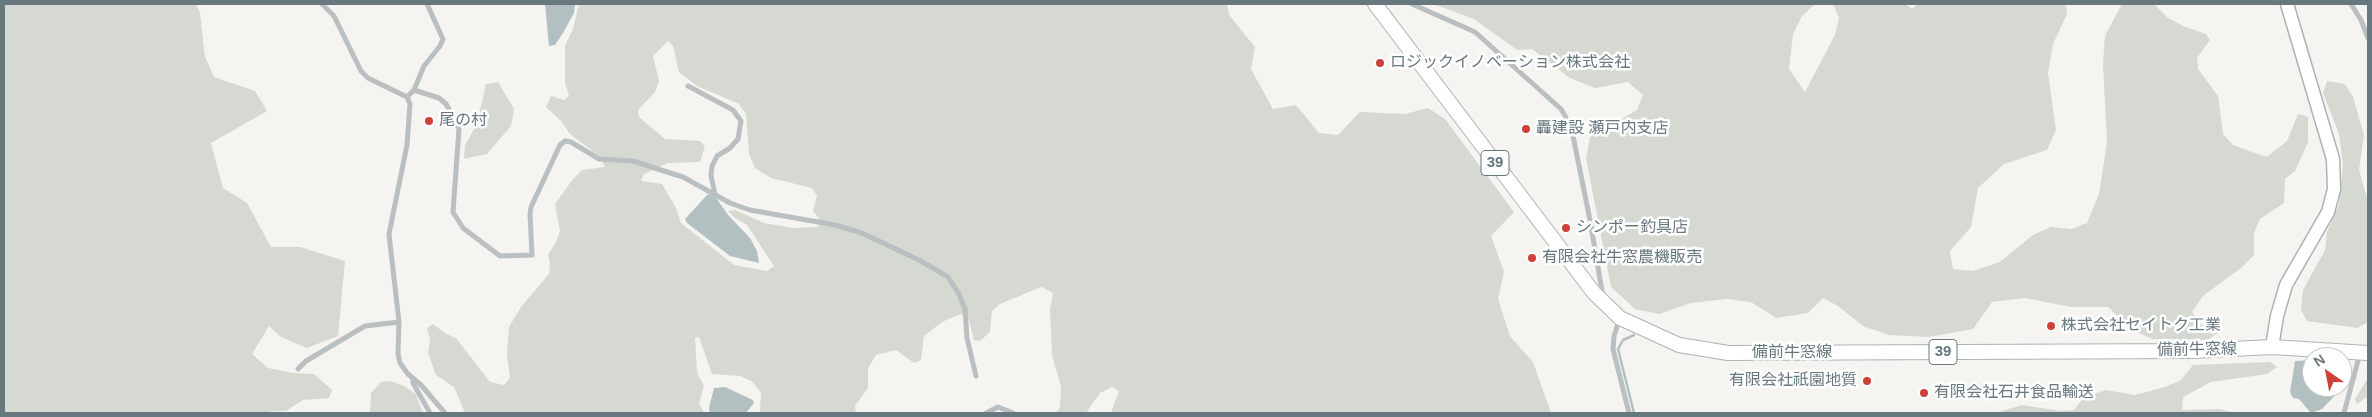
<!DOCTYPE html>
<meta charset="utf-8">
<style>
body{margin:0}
#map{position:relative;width:2372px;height:417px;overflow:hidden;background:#f5f4f1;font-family:Arial,sans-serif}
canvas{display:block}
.frame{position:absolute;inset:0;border:5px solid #67787f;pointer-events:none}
.north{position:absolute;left:2302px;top:347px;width:50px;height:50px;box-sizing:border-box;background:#fff;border:1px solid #c2c9cc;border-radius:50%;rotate:327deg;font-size:14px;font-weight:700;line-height:20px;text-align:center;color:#67787f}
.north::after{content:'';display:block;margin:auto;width:18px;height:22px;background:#cd4139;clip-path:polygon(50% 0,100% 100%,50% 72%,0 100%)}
</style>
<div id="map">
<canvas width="2372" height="417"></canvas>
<div class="frame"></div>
<div class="north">N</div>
</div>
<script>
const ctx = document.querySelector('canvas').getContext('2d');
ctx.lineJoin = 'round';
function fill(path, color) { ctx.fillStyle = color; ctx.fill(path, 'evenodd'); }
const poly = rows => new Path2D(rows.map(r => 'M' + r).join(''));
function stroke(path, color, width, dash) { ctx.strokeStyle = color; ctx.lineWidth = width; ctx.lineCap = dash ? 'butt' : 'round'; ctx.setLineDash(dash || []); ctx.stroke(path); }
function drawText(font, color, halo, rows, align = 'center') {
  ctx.font = font + ' Arial,"Noto Sans JP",sans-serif'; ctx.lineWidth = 5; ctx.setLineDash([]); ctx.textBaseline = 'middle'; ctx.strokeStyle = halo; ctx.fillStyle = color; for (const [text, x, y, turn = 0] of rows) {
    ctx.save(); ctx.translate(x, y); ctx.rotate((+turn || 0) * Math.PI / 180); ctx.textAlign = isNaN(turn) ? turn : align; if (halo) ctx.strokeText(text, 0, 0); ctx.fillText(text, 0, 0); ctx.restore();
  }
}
fill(poly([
 [4,4,196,4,200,13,205,57,214,77,255,91,267,111,211,143,223,188,247,203,271,247,300,247,345,261,338,336,307,348,281,337,269,326,252,354,268,368,293,373,314,374,332,390,329,398,303,400,286,411,271,411,269,413,4,413],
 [579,4,1227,4,1229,15,1255,47,1251,69,1273,109,1296,105,1319,133,1338,135,1360,112,1405,114,1428,108,1445,119,1514,212,1491,236,1504,272,1498,299,1510,336,1533,362,1551,413,1111,413,1119,391,1112,387,1100,393,1086,413,1056,413,1060,407,1061,387,1052,355,1050,309,1053,293,1041,287,1000,304,992,311,990,332,980,341,974,340,968,317,960,314,942,322,924,336,921,360,914,363,896,350,876,355,868,368,868,388,855,406,856,413,760,413,761,393,753,382,740,376,712,374,699,337,695,338,697,372,704,386,699,403,704,413,465,413,454,387,436,375,428,353,430,340,427,328,433,324,446,334,456,338,490,382,504,385,510,378,507,355,509,327,521,307,549,274,550,263,548,255,556,242,560,231,555,204,573,179,582,170,605,167,599,156,570,134,561,121,546,107,551,96,564,100,569,96,565,83,565,46,573,29],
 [668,41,673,46,679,72,697,86,739,104,746,114,749,154,755,168,771,178,812,188,817,196,813,211,819,218,818,227,794,228,764,223,735,210,728,211,735,218,747,225,774,266,767,271,734,265,681,223,676,208,662,184,641,181,644,174,668,163,700,162,705,146,700,141,665,139,639,117,638,110,655,92,659,81,653,56],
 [1433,4,1815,4,1802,16,1793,34,1789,69,1805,92,1835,35,1839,18,1833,4,1905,4,1912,9,1917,4,2066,4,2067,14,2053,44,2048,73,2056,130,2047,150,2004,164,1978,188,1971,227,1950,251,1953,269,1973,271,2000,262,2033,235,2051,227,2072,229,2087,223,2099,194,2107,142,2103,64,2105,36,2122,4,2154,4,2168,18,2183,26,2206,34,2210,40,2197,58,2198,69,2218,96,2223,134,2233,145,2267,157,2287,141,2298,114,2308,117,2308,142,2295,171,2285,179,2284,203,2260,219,2254,233,2254,255,2241,268,2203,296,2192,312,2200,324,2218,333,2208,340,2152,339,2132,330,2108,307,2071,307,2025,298,1992,302,1973,329,1929,337,1889,335,1863,326,1838,306,1823,298,1808,313,1776,318,1751,302,1727,299,1691,303,1659,314,1635,309,1611,287,1586,158,1590,137,1637,110,1643,95,1628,82,1595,88,1570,78,1532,49,1517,50,1474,19],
 [2327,81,2345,84,2353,97,2364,135,2359,170,2368,202,2368,322,2357,328,2307,321,2301,310,2303,290,2325,250,2327,232,2339,204,2343,165,2339,134,2323,93],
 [498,82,514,109,511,126,487,154,464,159,465,145,477,124,486,84],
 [2270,362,2277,367,2267,374,2211,382,2183,397,2182,410,2220,409,2234,413,1996,413,2022,405,2061,411,2074,410,2084,397,2106,390,2135,395,2165,387,2180,381,2193,365],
 [2368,378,2368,396,2357,404,2355,399],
 [390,381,404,386,416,394,423,413,370,413,371,393,381,382]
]), '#d5d9d1');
fill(poly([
 [545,4,575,4,574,13,563,33,555,45,549,46],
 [708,194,716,198,729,216,750,238,757,251,759,263,730,256,687,223,685,219],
 [2312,360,2312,387,2342,387,2342,361,2350,363,2347,383,2322,409,2311,413,2299,399,2293,398,2290,392,2295,361],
 [725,387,753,400,754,403,746,413,710,413,709,408,714,388]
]), '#b3c0c2');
stroke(poly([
 [1634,335,1623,340,1618,349,1634,413]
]), '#b3c0c2', 2.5);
const secondary = poly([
 [2272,347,2277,316,2286,285,2328,212,2334,189,2333,159,2287,4]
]);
const primary = poly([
 [1375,4,1594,293,1620,318,1679,345,1728,353,2193,351,2272,347,2368,353]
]);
stroke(secondary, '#acb3b6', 15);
stroke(primary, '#aeb3b5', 16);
stroke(poly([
 [322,4,334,16,361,71,368,78,407,97,410,104,407,145,389,234,399,322,398,354,400,363,408,374,421,385,445,413],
 [1412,4,1475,32,1561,109,1571,126,1590,220,1603,297],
 [2351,4,2361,20,2368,38],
 [688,86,733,110,741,121,738,139,730,148,717,156,712,166,711,176,715,194],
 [414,90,439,98,446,104,455,120,459,129,453,212,463,228,500,256,532,255,530,214,531,207,560,145,565,141,571,142,599,159,633,161,683,177,730,203,750,210,835,225,862,233,921,261,948,277,959,294,965,309,967,338,976,376],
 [407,97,414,90,424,66,440,46,443,39,427,4],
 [1620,318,1614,336,1613,349,1629,413],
 [298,369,306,361,365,326,399,322],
 [413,379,413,383,430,413],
 [986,413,998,407,1013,413],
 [2344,413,2360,353]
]), '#babfc1', 5);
stroke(secondary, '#fff', 12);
stroke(primary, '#fff', 14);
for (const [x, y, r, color] of [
 [1380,63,5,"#cd4139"],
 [429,121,5,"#cd4139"],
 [1526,129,5,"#cd4139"],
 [1566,228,5,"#cd4139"],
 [1532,258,5,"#cd4139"],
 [2051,326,5,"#cd4139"],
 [1867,381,5,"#cd4139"],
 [1924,393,5,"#cd4139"]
]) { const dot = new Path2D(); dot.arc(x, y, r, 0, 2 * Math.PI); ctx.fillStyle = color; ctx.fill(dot); stroke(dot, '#fff', 2); }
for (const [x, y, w] of [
 [1495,163,28],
 [1943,352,28]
]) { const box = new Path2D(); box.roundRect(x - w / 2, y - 12.5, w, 25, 4); ctx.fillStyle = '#fff'; ctx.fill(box); stroke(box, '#67787f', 1); }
drawText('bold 15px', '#67787f', null, [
 ["39",1495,163],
 ["39",1943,352]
]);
drawText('16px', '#67787f', '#fff', [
 ["ロジックイノベーション株式会社",1390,63],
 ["尾の村",439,121],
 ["轟建設 瀬戸内支店",1536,129],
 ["シンポー釣具店",1576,228],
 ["有限会社牛窓農機販売",1542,258],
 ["株式会社セイトク工業",2061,326],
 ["有限会社祇園地質",1857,381,"right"],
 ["有限会社石井食品輸送",1934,393]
], 'left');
drawText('16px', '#67787f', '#fff', [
 ["備前牛窓線",2197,350,-1],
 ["備前牛窓線",1792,353]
]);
</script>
